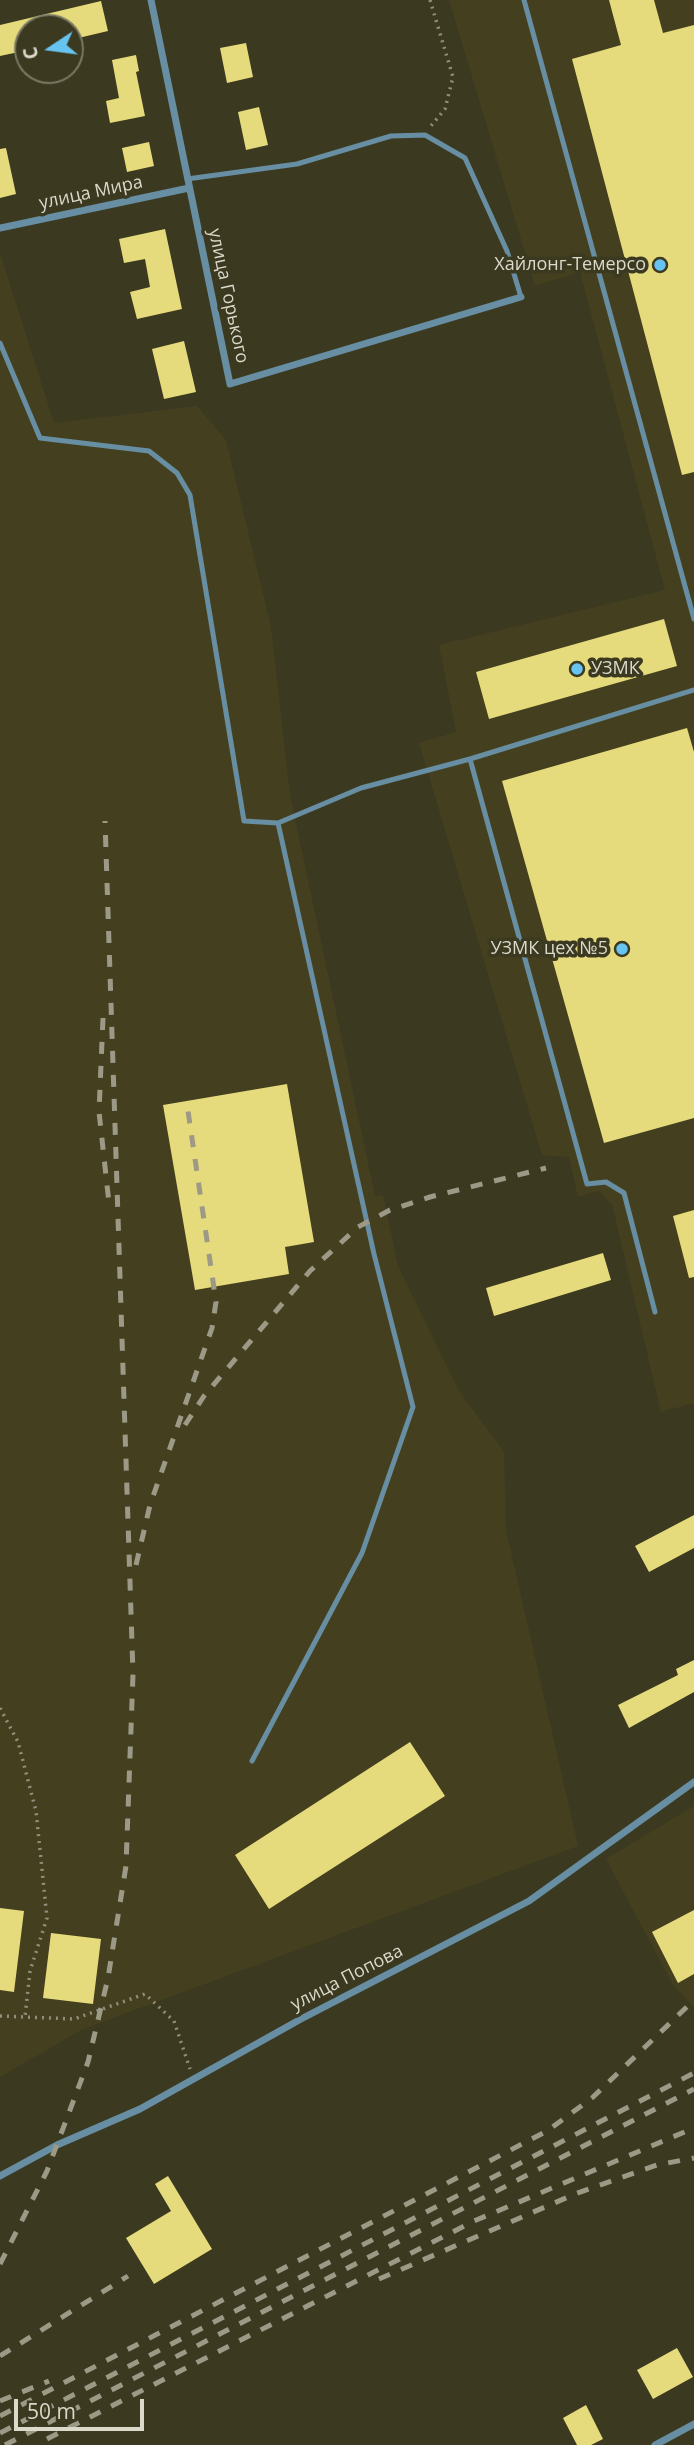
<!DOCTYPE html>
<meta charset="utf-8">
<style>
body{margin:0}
#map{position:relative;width:694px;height:2445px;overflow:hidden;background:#3b3920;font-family:"Open Sans",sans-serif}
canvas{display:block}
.north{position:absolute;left:14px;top:14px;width:70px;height:70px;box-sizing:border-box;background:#3b3920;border:2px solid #7b7964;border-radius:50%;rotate:257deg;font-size:19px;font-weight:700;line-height:28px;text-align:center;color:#dad9ca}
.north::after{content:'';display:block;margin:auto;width:24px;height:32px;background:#67c4f0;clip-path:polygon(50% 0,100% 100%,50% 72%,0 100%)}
.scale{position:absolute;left:14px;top:2399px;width:130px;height:32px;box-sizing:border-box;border:4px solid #dad9ca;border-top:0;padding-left:9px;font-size:21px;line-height:24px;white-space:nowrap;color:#dad9ca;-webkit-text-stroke:5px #3b3920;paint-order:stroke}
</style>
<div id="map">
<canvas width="694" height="2445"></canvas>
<div class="north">С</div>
<div class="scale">50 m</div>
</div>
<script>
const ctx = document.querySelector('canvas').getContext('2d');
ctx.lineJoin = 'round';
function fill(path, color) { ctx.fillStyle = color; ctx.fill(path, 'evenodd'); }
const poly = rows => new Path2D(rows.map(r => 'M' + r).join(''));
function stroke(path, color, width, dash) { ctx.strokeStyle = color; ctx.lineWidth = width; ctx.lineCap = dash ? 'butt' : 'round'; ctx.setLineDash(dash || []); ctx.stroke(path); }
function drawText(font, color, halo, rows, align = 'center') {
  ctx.font = font + ' "Open Sans",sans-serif'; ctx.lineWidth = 7; ctx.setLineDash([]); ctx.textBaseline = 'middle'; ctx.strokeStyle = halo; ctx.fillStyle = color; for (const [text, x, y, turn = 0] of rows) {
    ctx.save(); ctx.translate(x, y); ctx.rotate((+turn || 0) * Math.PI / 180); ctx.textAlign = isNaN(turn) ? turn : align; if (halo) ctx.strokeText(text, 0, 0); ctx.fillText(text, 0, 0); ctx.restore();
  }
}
fill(poly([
 [449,0,694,0,694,1403,661,1412,612,1204,598,1191,578,1197,569,1157,542,1155,419,743,456,732,439,645,665,590,580,272,535,286],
 [0,253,54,423,197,406,226,440,271,627,290,795,375,1196,383,1195,398,1266,459,1391,504,1452,506,1530,578,1846,83,2029,0,2077],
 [694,1806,694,2008,672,1983,606,1859]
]), '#44401f');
fill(poly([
 [609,0,654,0,663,33,694,25,694,472,682,475,572,59,621,45],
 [101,1,108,31,70,40,70,28,28,28,28,50,0,56,0,25],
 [246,43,253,77,227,83,220,48],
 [136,55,139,71,136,72,145,116,110,123,106,101,119,98,112,60],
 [259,107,268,145,246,150,238,112],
 [149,142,154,166,127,172,122,148],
 [6,148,16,194,0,198,0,149],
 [165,229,182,309,137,319,130,292,150,287,145,259,124,263,119,239],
 [184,341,196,392,164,399,152,349],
 [664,619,677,666,489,719,476,672],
 [687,728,694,752,694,1118,604,1143,502,781],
 [287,1084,314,1242,285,1247,289,1274,195,1290,163,1105],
 [694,1210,694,1277,689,1278,673,1216],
 [603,1253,611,1280,494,1316,486,1288],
 [694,1515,694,1548,649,1572,635,1546],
 [694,1660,694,1692,629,1728,618,1705,678,1675,676,1669],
 [410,1742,445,1796,269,1909,235,1855],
 [0,1908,24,1911,14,1992,0,1990],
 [694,1910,694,1974,678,1983,652,1932],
 [51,1933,101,1939,93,2004,43,1998],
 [168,2176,212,2249,154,2284,126,2238,171,2211,155,2184],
 [677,2348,693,2377,653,2399,637,2370],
 [586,2405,603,2439,591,2445,577,2445,563,2418]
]), '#e6db7c');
stroke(poly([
 [430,0,453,77,445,109,430,127],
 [0,1708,18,1742,36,1811,47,1918,30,1971,25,2017],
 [0,2016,74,2019,145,1994,174,2021,190,2069]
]), '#918f7c', 3.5, [2, 5]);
stroke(poly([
 [524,0,694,619],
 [187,179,297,164,391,136,425,135,465,158,507,251,521,297],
 [0,343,40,438,149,451,177,473,190,495,244,821,278,823,374,1254,413,1407,362,1553,252,1761],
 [278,823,361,788,470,759],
 [655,1312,624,1193,606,1182,587,1184,470,759,694,690]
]), '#678ea2', 5);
stroke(poly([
 [151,0,230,384,521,297],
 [0,228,189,188],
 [0,2176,57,2145,140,2109,301,2019,529,1901,694,1782],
 [655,2445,694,2424]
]), '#678ea2', 7);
stroke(poly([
 [103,1018,99,1112,109,1203],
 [185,1425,204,1396,310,1271,358,1227,390,1210,430,1197,546,1168],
 [136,1565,150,1505,212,1328,216,1302,188,1111],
 [0,2264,47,2171,88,2062,108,1978,126,1866,133,1674,105,821],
 [379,2279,575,2194,657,2165,694,2158],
 [0,2356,128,2276],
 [0,2401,49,2381],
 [0,2416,547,2131,592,2098,694,2000],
 [0,2433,694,2073],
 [47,2439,474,2221,694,2128],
 [5,2445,694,2089]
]), '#9c9a87', 5, [12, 12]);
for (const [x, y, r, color] of [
 [660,265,7,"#67c4f0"],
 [577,669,7,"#67c4f0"],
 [622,949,7,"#67c4f0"]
]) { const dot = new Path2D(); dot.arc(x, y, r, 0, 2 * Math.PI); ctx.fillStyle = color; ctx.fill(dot); stroke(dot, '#3b3920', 2.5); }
drawText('18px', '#dad9ca', '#3b3920', [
 ["улица Мира",91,193,-12],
 ["улица Горького",228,296,78],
 ["улица Попова",347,1978,-27]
]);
drawText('18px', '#dad9ca', '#3b3920', [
 ["Хайлонг-Темерсо",646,265],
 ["УЗМК",591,669,"left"],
 ["УЗМК цех №5",608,949]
], 'right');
</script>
